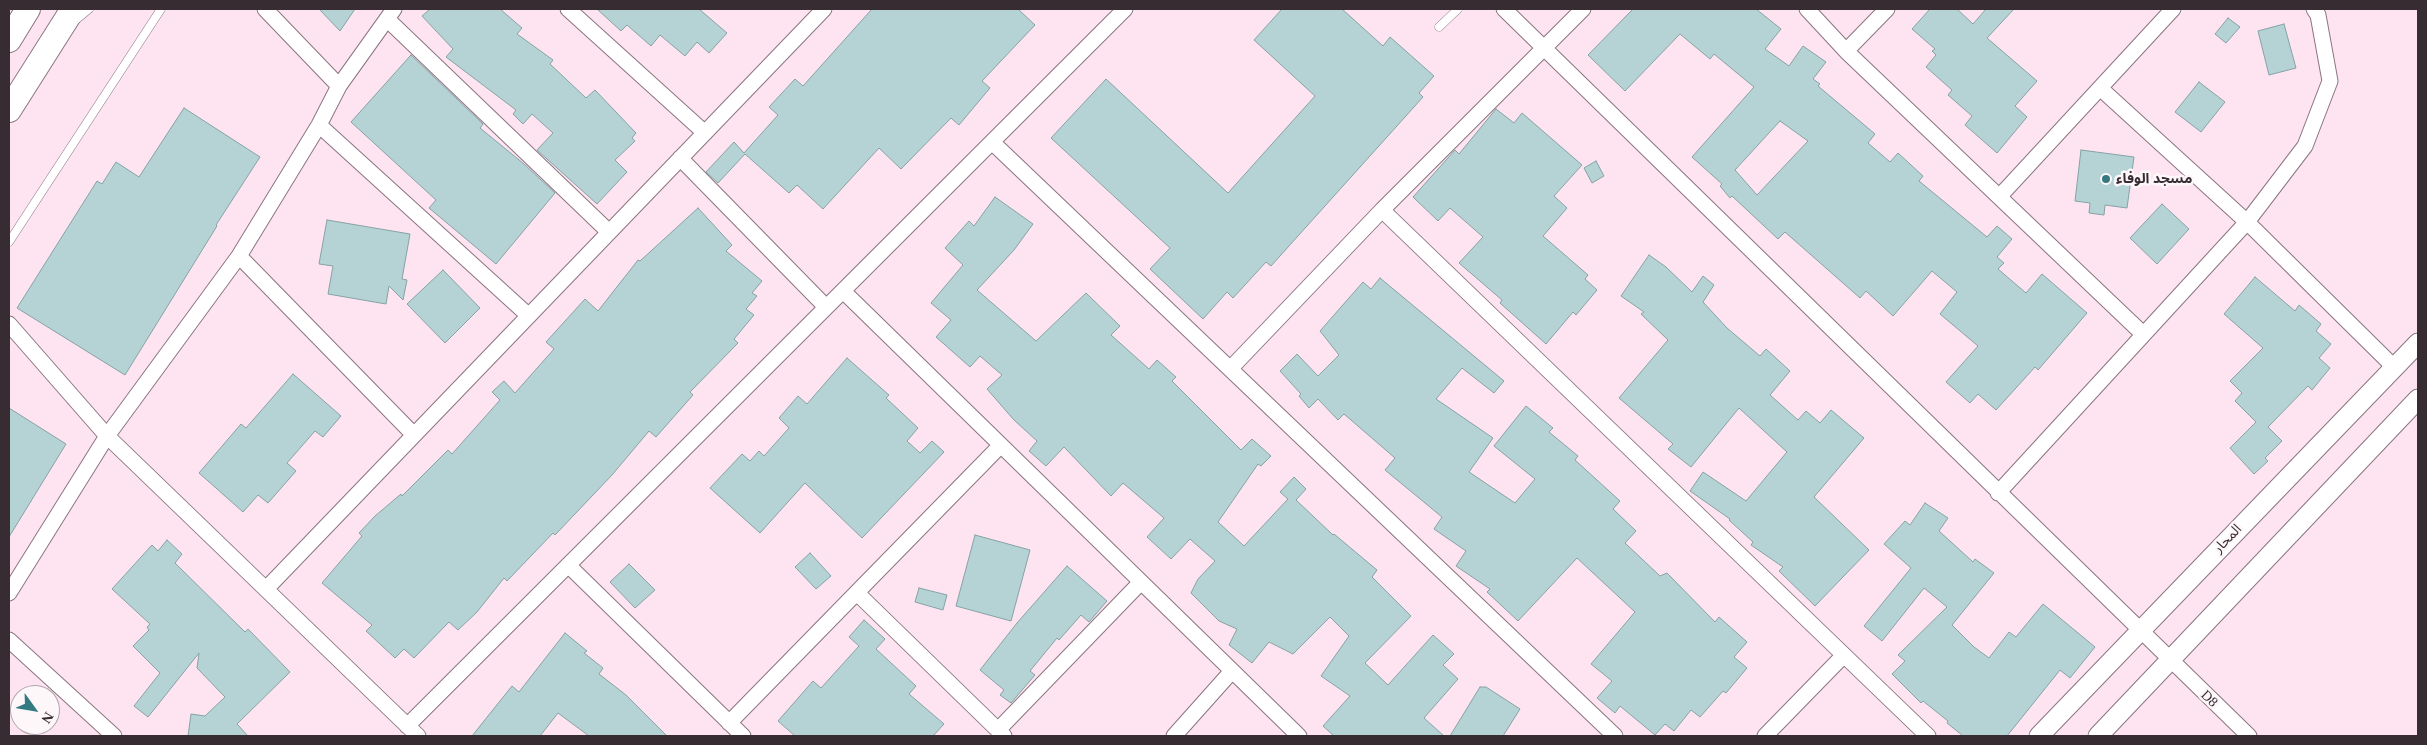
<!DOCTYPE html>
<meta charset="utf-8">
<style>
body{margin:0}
#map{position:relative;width:2427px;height:745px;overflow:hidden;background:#fde4f0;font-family:"Times New Roman",serif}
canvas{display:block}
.frame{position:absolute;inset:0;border:10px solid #362c31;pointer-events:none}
.north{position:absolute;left:10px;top:685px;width:50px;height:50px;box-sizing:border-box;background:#fdf7fa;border:1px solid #ada6aa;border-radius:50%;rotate:122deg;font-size:14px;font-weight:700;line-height:20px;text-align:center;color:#362c31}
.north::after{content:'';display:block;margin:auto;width:18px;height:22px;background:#337b81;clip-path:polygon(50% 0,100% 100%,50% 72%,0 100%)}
</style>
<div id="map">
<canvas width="2427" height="745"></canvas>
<div class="frame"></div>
<div class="north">N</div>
</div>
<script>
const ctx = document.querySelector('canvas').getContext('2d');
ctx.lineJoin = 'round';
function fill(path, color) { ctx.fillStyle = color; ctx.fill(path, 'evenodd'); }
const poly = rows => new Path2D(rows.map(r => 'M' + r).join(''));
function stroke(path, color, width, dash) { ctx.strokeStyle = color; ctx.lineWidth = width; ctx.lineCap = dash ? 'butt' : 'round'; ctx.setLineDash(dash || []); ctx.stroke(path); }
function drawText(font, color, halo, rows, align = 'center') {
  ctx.font = font + ' "Times New Roman","Noto Sans Arabic",serif'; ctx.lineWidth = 5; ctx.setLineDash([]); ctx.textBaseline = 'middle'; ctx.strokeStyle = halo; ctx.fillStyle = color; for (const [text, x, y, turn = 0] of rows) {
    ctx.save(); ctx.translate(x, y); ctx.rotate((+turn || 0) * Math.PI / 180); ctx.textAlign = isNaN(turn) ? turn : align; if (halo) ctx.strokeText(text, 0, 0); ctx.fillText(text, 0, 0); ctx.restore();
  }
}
const building = poly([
 [319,9,355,9,340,31,319,9],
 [430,9,500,9,522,28,517,34,553,60,550,64,586,98,595,90,636,133,632,138,635,141,615,160,627,172,597,204,537,150,553,133,532,114,523,124,513,114,516,110,446,57,453,49,422,16,430,9],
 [597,9,699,9,727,33,709,53,697,42,685,56,660,35,651,46,627,25,621,31,597,9],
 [872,9,1018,9,1035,25,982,81,990,88,959,125,951,118,901,169,879,148,823,209,797,185,789,193,745,154,718,183,706,172,734,142,744,153,778,115,769,107,795,79,803,86,872,9],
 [1282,9,1342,9,1383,46,1390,37,1434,76,1419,93,1423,97,1271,266,1266,262,1233,298,1227,292,1203,319,1150,269,1170,248,1051,138,1106,79,1228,193,1315,96,1254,40,1282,9],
 [1633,9,1756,9,1781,29,1765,49,1789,66,1803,46,1826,62,1813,79,1820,84,1818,86,1875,134,1868,143,1890,162,1898,153,1923,176,1919,181,1987,237,1997,226,2012,239,1997,257,2004,263,1998,269,2026,293,2042,274,2087,313,2038,370,2035,367,1996,410,1978,394,1970,403,1946,382,1978,346,1940,314,1957,292,1932,271,1893,316,1866,291,1860,298,1785,232,1778,239,1732,196,1730,198,1720,186,1722,184,1692,157,1754,87,1714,54,1710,59,1680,34,1625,91,1588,55,1633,9],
 [1780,121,1808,141,1757,195,1735,170,1780,121],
 [1930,9,1957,9,1973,24,1986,9,2014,9,1987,38,2037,81,2015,106,2027,117,1997,153,1965,125,1972,116,1948,95,1952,90,1926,67,1936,55,1932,51,1935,49,1912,29,1930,9],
 [2228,18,2240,27,2226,43,2215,34,2228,18],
 [2284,24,2296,68,2269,75,2258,31,2284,24],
 [411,55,483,124,480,128,524,164,555,193,496,264,429,208,436,200,351,122,411,55],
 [2199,82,2225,102,2201,132,2175,112,2199,82],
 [184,108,260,157,216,225,217,226,125,375,17,308,97,181,102,184,116,162,139,177,184,108],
 [1496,109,1514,123,1522,113,1582,165,1554,196,1567,208,1543,236,1588,275,1585,279,1597,290,1576,315,1573,312,1546,344,1500,303,1502,300,1459,263,1483,237,1450,208,1438,221,1413,197,1455,150,1459,154,1496,109],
 [2081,150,2134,157,2127,208,2105,205,2104,215,2089,213,2090,203,2075,201,2081,150],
 [1596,161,1604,176,1592,183,1584,168,1596,161],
 [995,197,1033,224,1014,250,977,290,1036,341,1086,293,1120,326,1111,335,1149,369,1157,360,1176,377,1172,381,1241,450,1252,439,1271,456,1261,466,1258,464,1218,522,1244,546,1288,499,1280,492,1294,477,1306,489,1296,500,1333,535,1334,534,1377,570,1372,577,1411,616,1365,663,1388,685,1433,635,1454,654,1443,665,1458,679,1424,718,1444,736,1334,736,1323,726,1350,696,1321,676,1349,636,1330,617,1293,654,1269,642,1252,663,1229,645,1237,629,1219,621,1191,593,1198,579,1215,561,1190,539,1171,559,1147,537,1164,518,1123,483,1111,496,1064,447,1046,466,1029,451,1037,441,1014,420,987,389,1002,375,980,356,970,367,936,337,951,320,931,303,963,265,945,248,969,221,974,226,995,197],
 [2162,204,2189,229,2157,264,2130,238,2162,204],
 [698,208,732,245,726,251,762,281,752,293,757,296,746,309,754,315,734,339,738,343,690,392,693,395,656,437,649,431,612,475,555,535,553,533,507,581,504,578,477,612,458,630,449,622,414,658,404,649,395,658,366,631,372,625,322,583,362,536,359,533,375,516,401,494,402,496,448,450,452,454,500,400,492,392,504,381,515,393,554,349,546,342,585,299,598,311,638,260,640,261,698,208],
 [327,220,410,234,402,279,407,280,403,300,389,286,386,304,328,294,333,266,319,264,327,220],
 [1649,255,1666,267,1692,292,1703,276,1714,285,1703,302,1727,328,1760,356,1766,349,1790,371,1770,395,1798,420,1806,411,1820,423,1831,410,1864,438,1814,497,1869,550,1815,606,1779,571,1783,567,1751,545,1753,542,1729,520,1730,519,1690,491,1703,472,1746,501,1787,452,1739,408,1691,467,1668,449,1673,444,1619,398,1668,340,1641,314,1644,312,1621,296,1649,255],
 [443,270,480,308,445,343,407,304,443,270],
 [2255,277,2295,311,2299,305,2321,324,2316,331,2331,344,2319,358,2330,368,2312,390,2308,386,2268,427,2282,441,2265,458,2268,461,2254,474,2230,448,2256,422,2235,401,2242,393,2230,381,2263,348,2224,314,2255,277],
 [1380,278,1504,381,1494,393,1462,368,1436,399,1493,438,1469,472,1515,503,1535,479,1494,446,1526,406,1553,428,1549,432,1578,456,1575,460,1620,501,1613,509,1636,531,1625,543,1660,576,1667,573,1715,622,1719,617,1747,642,1734,657,1747,668,1726,693,1723,691,1700,717,1691,710,1674,731,1665,724,1655,735,1620,706,1615,713,1597,698,1612,681,1591,664,1635,612,1577,558,1518,621,1487,592,1490,589,1456,566,1466,551,1434,529,1442,517,1385,470,1395,458,1344,414,1338,420,1318,399,1309,408,1299,396,1301,394,1280,371,1297,354,1318,376,1339,355,1320,331,1363,282,1371,289,1380,278],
 [847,358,889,395,886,398,918,428,907,441,920,453,932,441,944,452,862,538,805,483,760,533,710,488,742,454,750,461,759,451,764,456,789,428,779,418,798,396,807,404,847,358],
 [293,374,341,416,323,437,315,431,287,463,296,471,268,503,258,495,243,512,199,473,241,424,246,428,293,374],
 [9,408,66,444,9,537,9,408],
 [1925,503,1948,518,1939,531,1973,562,1975,559,1994,573,1952,625,1974,647,1989,658,2009,632,2016,637,2043,604,2095,647,2070,678,2060,670,2007,736,1963,736,1947,723,1948,721,1923,701,1921,703,1892,674,1905,661,1898,655,1947,607,1924,588,1882,641,1864,626,1911,568,1884,544,1905,521,1910,525,1925,503],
 [975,535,1030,550,1011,621,956,606,975,535],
 [167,540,182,554,175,563,245,632,248,629,290,672,237,724,248,736,188,736,191,714,205,716,225,697,197,668,199,653,148,717,134,706,160,673,133,646,149,630,147,627,150,624,112,589,152,545,158,551,167,540],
 [810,553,831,576,816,589,795,567,810,553],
 [629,564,655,590,635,608,610,582,629,564],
 [1067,566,1107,601,1089,622,1081,615,1059,640,1057,638,1030,671,1035,675,1011,703,1000,695,1004,690,980,670,1017,623,1067,566],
 [919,588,947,595,943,610,915,602,919,588],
 [864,620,885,639,876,649,916,686,909,694,944,724,933,736,795,736,778,721,813,681,821,688,859,646,849,637,864,620],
 [565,633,587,651,584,653,603,668,599,674,626,695,667,736,589,736,558,713,540,736,472,736,512,686,519,692,565,633],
 [1480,687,1486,687,1520,709,1503,736,1450,736,1480,687]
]);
fill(building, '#b5d3d5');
stroke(building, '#85a2a4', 1);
const service = poly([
 [77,19,89,9],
 [1439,27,1458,9],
 [9,242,161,9]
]);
const minor = poly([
 [265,9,339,86],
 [568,9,705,133],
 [1504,9,2249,736],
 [1807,9,1846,51,2143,334],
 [387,19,609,232],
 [1846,51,1887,9],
 [2100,88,2247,222,2394,367],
 [319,125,529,316],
 [992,142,1615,736],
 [680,158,826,307],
 [1999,197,2173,9],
 [1382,210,1928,736],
 [239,256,414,435],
 [843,291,1299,736],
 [9,324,107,436,418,736],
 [1230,369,1382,210,1583,9],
 [1998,493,2247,222,2305,146,2330,81,2318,15,2314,9],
 [568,565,743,736],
 [266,589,824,9],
 [9,593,107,436,239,256,319,125,339,86,394,9],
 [857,593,1004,736],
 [9,640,114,736],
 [729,723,1001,445],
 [407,726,1125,9],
 [998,730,1141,582],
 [1174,736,1232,671],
 [1765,736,1844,655]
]);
const tertiary = poly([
 [2039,736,2418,343],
 [2098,736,2418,399]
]);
const primary = poly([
 [9,40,28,9],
 [9,110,73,9]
]);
stroke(service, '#8b7580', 9);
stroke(minor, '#8b7580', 17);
stroke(tertiary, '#8b7580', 21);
stroke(primary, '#8b7580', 26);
stroke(service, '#fff', 8);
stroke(minor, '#fff', 15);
stroke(tertiary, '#fff', 19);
stroke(primary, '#fff', 24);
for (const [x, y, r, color] of [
 [2106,179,5,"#337b81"]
]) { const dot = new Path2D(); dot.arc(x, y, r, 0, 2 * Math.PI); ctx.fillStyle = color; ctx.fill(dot); stroke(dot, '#fdf7fa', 2); }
drawText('bold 14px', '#362c31', '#fdf7fa', [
 ["مسجد الوفاء",2116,179]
], 'left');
drawText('14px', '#362c31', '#fdf7fa', [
 ["المحار",2228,539,-46],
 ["D8",2209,699,44]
]);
</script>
